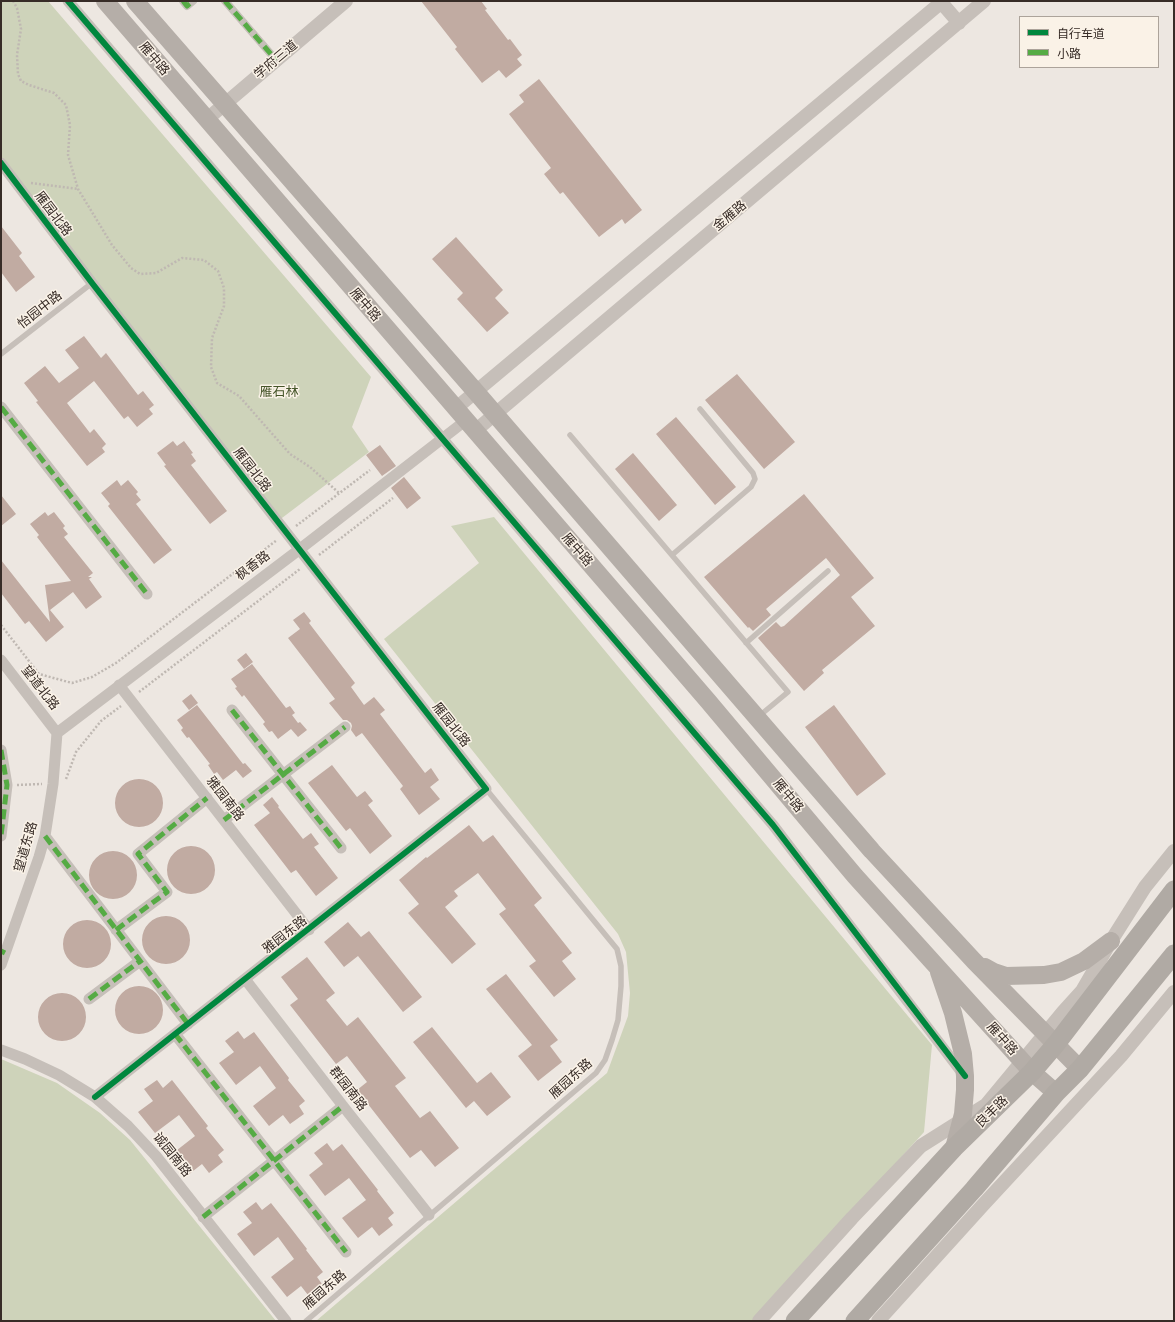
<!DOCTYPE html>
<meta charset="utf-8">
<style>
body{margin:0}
#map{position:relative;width:1175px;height:1322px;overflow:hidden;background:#ede7e1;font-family:Karla,"Noto Sans SC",sans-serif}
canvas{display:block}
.frame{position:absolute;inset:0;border:2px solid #372c27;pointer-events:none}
.legend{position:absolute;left:1019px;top:16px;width:140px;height:52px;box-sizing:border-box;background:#faf2e7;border:1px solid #aca39a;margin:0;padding:5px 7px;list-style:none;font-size:12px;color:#372c27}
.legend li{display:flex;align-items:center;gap:8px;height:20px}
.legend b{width:20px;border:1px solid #aca39a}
</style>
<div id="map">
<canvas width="1175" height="1322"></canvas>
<div class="frame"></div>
<ul class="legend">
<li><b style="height:5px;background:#00873e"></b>自行车道</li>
<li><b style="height:5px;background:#55ab44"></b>小路</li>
</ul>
</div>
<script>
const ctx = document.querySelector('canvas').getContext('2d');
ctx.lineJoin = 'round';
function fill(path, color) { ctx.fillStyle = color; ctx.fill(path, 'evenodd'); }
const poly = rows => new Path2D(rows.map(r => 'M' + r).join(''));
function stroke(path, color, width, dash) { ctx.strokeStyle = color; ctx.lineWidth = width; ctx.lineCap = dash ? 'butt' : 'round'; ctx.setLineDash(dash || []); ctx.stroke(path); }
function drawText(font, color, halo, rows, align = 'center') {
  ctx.font = font + ' Karla,"Noto Sans SC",sans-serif'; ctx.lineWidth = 3; ctx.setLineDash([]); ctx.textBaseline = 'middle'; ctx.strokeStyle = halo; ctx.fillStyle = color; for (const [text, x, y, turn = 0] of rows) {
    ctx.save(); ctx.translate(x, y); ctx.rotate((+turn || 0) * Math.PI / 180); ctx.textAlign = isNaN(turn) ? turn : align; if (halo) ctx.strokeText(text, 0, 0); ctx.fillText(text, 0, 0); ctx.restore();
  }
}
fill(poly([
 [1,1,48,1,371,377,352,427,369,452,278,521,1,163],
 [494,517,932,1045,924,1132,753,1321,316,1321,607,1073,628,1016,630,993,626,952,618,934,384,639,479,563,451,526],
 [1,1059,57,1083,100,1113,130,1140,276,1321,1,1321]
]), '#ced3ba');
fill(poly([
 [421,1,481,1,487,9,485,10,508,40,510,39,522,55,517,59,522,65,506,78,499,70,482,83,455,49,457,47],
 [539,79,642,210,625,224,622,219,599,237,563,192,560,194,544,174,551,168,509,114,524,102,519,95],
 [1,226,22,253,19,256,35,277,16,292,1,272],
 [456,237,503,290,495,298,509,313,487,332,457,299,463,293,432,259],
 [84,336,101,358,106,353,138,395,143,391,154,405,149,409,153,414,137,427,128,416,124,419,94,381,67,403,90,433,94,429,106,444,102,448,105,452,87,466,36,402,38,401,24,383,45,366,59,383,79,368,65,350],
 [737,374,795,442,764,469,705,400],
 [676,417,736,487,715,505,656,434],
 [173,441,177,446,184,441,193,453,191,454,196,461,191,465,227,511,210,524,164,466,166,465,157,453],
 [380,445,396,466,382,476,366,455],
 [633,453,677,505,659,521,615,469],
 [404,477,421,498,407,509,391,488],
 [117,480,121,486,128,480,138,492,136,494,141,500,136,504,172,550,154,564,108,506,110,504,101,493],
 [804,494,874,578,851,597,875,626,822,670,824,673,804,691,758,638,776,622,781,627,784,626,840,575,826,558,766,609,771,615,753,631,749,627,748,628,704,577],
 [1,495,16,514,1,526],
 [45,512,48,516,54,512,65,526,63,528,68,534,64,537,93,573,88,577,92,577,89,579,102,597,86,609,73,592,50,610,64,627,46,642,29,621,25,624,1,593,1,560,50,622,45,585,71,581,37,537,39,535,30,524],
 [304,612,311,621,309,623,355,683,351,687,364,705,374,697,385,710,380,714,425,773,431,768,439,780,430,787,440,799,419,815,400,789,403,786,362,733,356,737,351,730,352,726,351,723,347,720,343,720,329,703,335,699,288,638,300,629,293,620],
 [246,653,253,662,244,669,237,660],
 [252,664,286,708,290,706,295,713,292,715,298,723,300,722,307,730,298,737,291,729,278,739,272,731,269,732,263,724,265,722,244,695,242,697,235,688,237,687,231,679],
 [191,694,198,703,189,710,182,701],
 [197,705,243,764,245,763,252,771,243,778,236,770,223,780,217,772,214,774,208,765,210,764,189,737,187,738,181,730,183,728,177,720],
 [834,705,886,774,857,796,805,727],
 [332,765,357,797,365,791,373,801,368,805,392,836,370,854,350,828,346,831,308,783],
 '115 803a24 24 0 1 1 48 0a24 24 0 1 1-48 0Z',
 [272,797,279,806,278,807,303,839,311,833,319,844,314,847,338,878,316,896,296,870,291,873,254,825,270,813,263,805],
 [469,825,483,842,493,835,542,898,534,905,572,953,562,961,576,979,554,997,529,966,536,961,499,914,506,909,478,873,454,891,458,896,445,907,476,944,452,964,408,913,419,904,399,880,426,857,427,858],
 '167 870a24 24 0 1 1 48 0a24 24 0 1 1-48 0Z',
 '89 875a24 24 0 1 1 48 0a24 24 0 1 1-48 0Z',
 '142 940a24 24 0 1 1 48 0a24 24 0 1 1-48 0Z',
 '63 944a24 24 0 1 1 48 0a24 24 0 1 1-48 0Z',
 [348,922,361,937,369,931,422,997,403,1012,358,956,344,967,324,942],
 [307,957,335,993,326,1000,347,1026,358,1017,406,1078,395,1086,420,1118,430,1111,459,1148,435,1167,421,1150,410,1158,357,1090,367,1082,347,1056,336,1064,290,1005,298,999,281,977],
 [506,974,558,1040,550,1046,562,1062,538,1081,518,1056,532,1045,486,989],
 '115 1010a24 24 0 1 1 48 0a24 24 0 1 1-48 0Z',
 '38 1017a24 24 0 1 1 48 0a24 24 0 1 1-48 0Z',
 [432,1027,477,1083,491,1072,511,1097,487,1116,474,1101,466,1108,413,1042],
 [238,1031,244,1039,254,1032,289,1078,288,1080,305,1101,299,1106,304,1114,290,1124,283,1115,269,1126,253,1106,276,1088,260,1066,236,1085,219,1063,234,1052,225,1041],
 [157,1080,163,1088,172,1080,208,1126,206,1128,224,1150,218,1155,223,1162,209,1173,202,1164,188,1175,172,1154,195,1136,179,1115,155,1133,138,1112,153,1101,144,1089],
 [327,1143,333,1151,342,1144,378,1190,377,1191,394,1213,388,1218,393,1225,379,1236,372,1227,358,1238,342,1218,366,1200,349,1178,325,1196,309,1175,323,1164,314,1153],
 [256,1202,262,1210,271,1203,290,1227,307,1249,306,1250,323,1272,317,1277,322,1284,308,1295,301,1286,287,1297,271,1277,294,1259,278,1237,254,1256,237,1234,252,1223,243,1212]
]), '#c1aba2');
stroke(poly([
 [13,1,17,8,21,29,17,55,18,74,21,81,29,85,54,93,66,105,70,125,68,155,78,189,112,245,131,268,140,274,156,273,182,258,204,260,218,271,224,288,224,306,212,338,211,367,217,383,239,396,290,454,310,467,339,493],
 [31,183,78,189],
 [296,526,370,470],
 [319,555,393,498],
 [1,625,39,674,72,683,92,677,116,663,277,540],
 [139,692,300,569],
 [66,779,76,752,101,721,121,706],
 [17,785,42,784]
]), '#bfb8b2', 2.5, [2, 2]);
stroke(poly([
 [1,354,92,283],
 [570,435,788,692,758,717],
 [672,555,751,487,755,479,753,473,700,409],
 [746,643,828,571],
 [306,1321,596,1073,605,1060,612,1040,618,1020,621,986,621,966,617,949,486,789]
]), '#c6bfb9', 5.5);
stroke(poly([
 [183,1,187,6,193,1],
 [225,1,276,60]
]), '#c6bfb9', 8);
stroke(poly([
 [68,1,773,825,963,1074],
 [1,163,92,283,486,789,95,1097],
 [1,407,147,594],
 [1,660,57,733],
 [119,685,309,930],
 [232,710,341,848],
 [57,733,300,549,465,421],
 [1,750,7,785,1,836],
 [224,820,345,727],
 [45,836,188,1024],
 [116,930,167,892,138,854,207,798],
 [1,965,39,857,45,836,53,784,57,733],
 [245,979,343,1106,429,1215],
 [89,999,140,961],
 [175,1034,346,1252],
 [1,1050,25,1059,59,1075,95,1097,128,1126,156,1156,286,1321],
 [203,1217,343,1106]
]), '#c6bfb9', 11);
stroke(poly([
 [940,1,959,23],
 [206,120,346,1],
 [455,409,943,1],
 [475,431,984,1],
 [759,1321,852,1218,921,1146,986,1105,1063,1012,1082,991,1111,941,1145,887,1174,851],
 [878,1321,982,1206,1121,1056,1174,992]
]), '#c6bfb9', 14);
stroke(poly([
 [105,1,708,701,855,876,1032,1072,1056,1093],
 [135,1,476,392,872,851,974,961,1080,1069],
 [985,967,994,972,1006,976,1044,975,1061,972,1084,961,1111,941],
 [939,972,953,1013,963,1054,965,1076,965,1090,963,1114,954,1148]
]), '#b5aea8', 18);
stroke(poly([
 [795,1321,954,1148,1032,1072,1056,1044,1174,890],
 [855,1321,974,1189,1056,1093,1080,1069,1174,954]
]), '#b0aaa4', 19);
stroke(poly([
 [183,1,187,6,193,1],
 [225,1,276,60],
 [1,407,147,594],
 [232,710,341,848],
 [1,750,7,785,1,836],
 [224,820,345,727],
 [45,836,188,1024],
 [116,930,167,892,138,854,207,798],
 [1,951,5,953],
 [89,999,140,961],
 [175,1034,346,1252],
 [203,1217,343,1106]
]), '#55ab44', 5, [10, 5]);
stroke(poly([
 [68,1,773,825,965,1076],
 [1,163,92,283,486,789,95,1097]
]), '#00873e', 6);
drawText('13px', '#372c27', '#faf2e7', [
 ["雁中路",154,59,50],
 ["学府三道",276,60,-40],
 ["雁园北路",53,214,53],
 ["金雁路",730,216,-40],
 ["雁中路",365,305,49],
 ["怡园中路",40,310,-38],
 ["雁园北路",252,470,52],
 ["雁中路",577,550,49],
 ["枫香路",253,566,-37],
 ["望道北路",40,688,52],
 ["雁园北路",451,725,52],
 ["雁中路",788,796,50],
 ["雅园南路",225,799,52],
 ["望道东路",26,847,-74],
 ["雅园东路",285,935,-38],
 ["雁中路",1002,1039,48],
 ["雁园东路",571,1079,-42],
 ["群园南路",348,1089,52],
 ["良丰路",992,1112,-44],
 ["诚园南路",172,1155,51],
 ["雁园东路",325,1290,-41]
]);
drawText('13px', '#46562a', '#faf2e7', [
 ["雁石林",279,392]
]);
</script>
